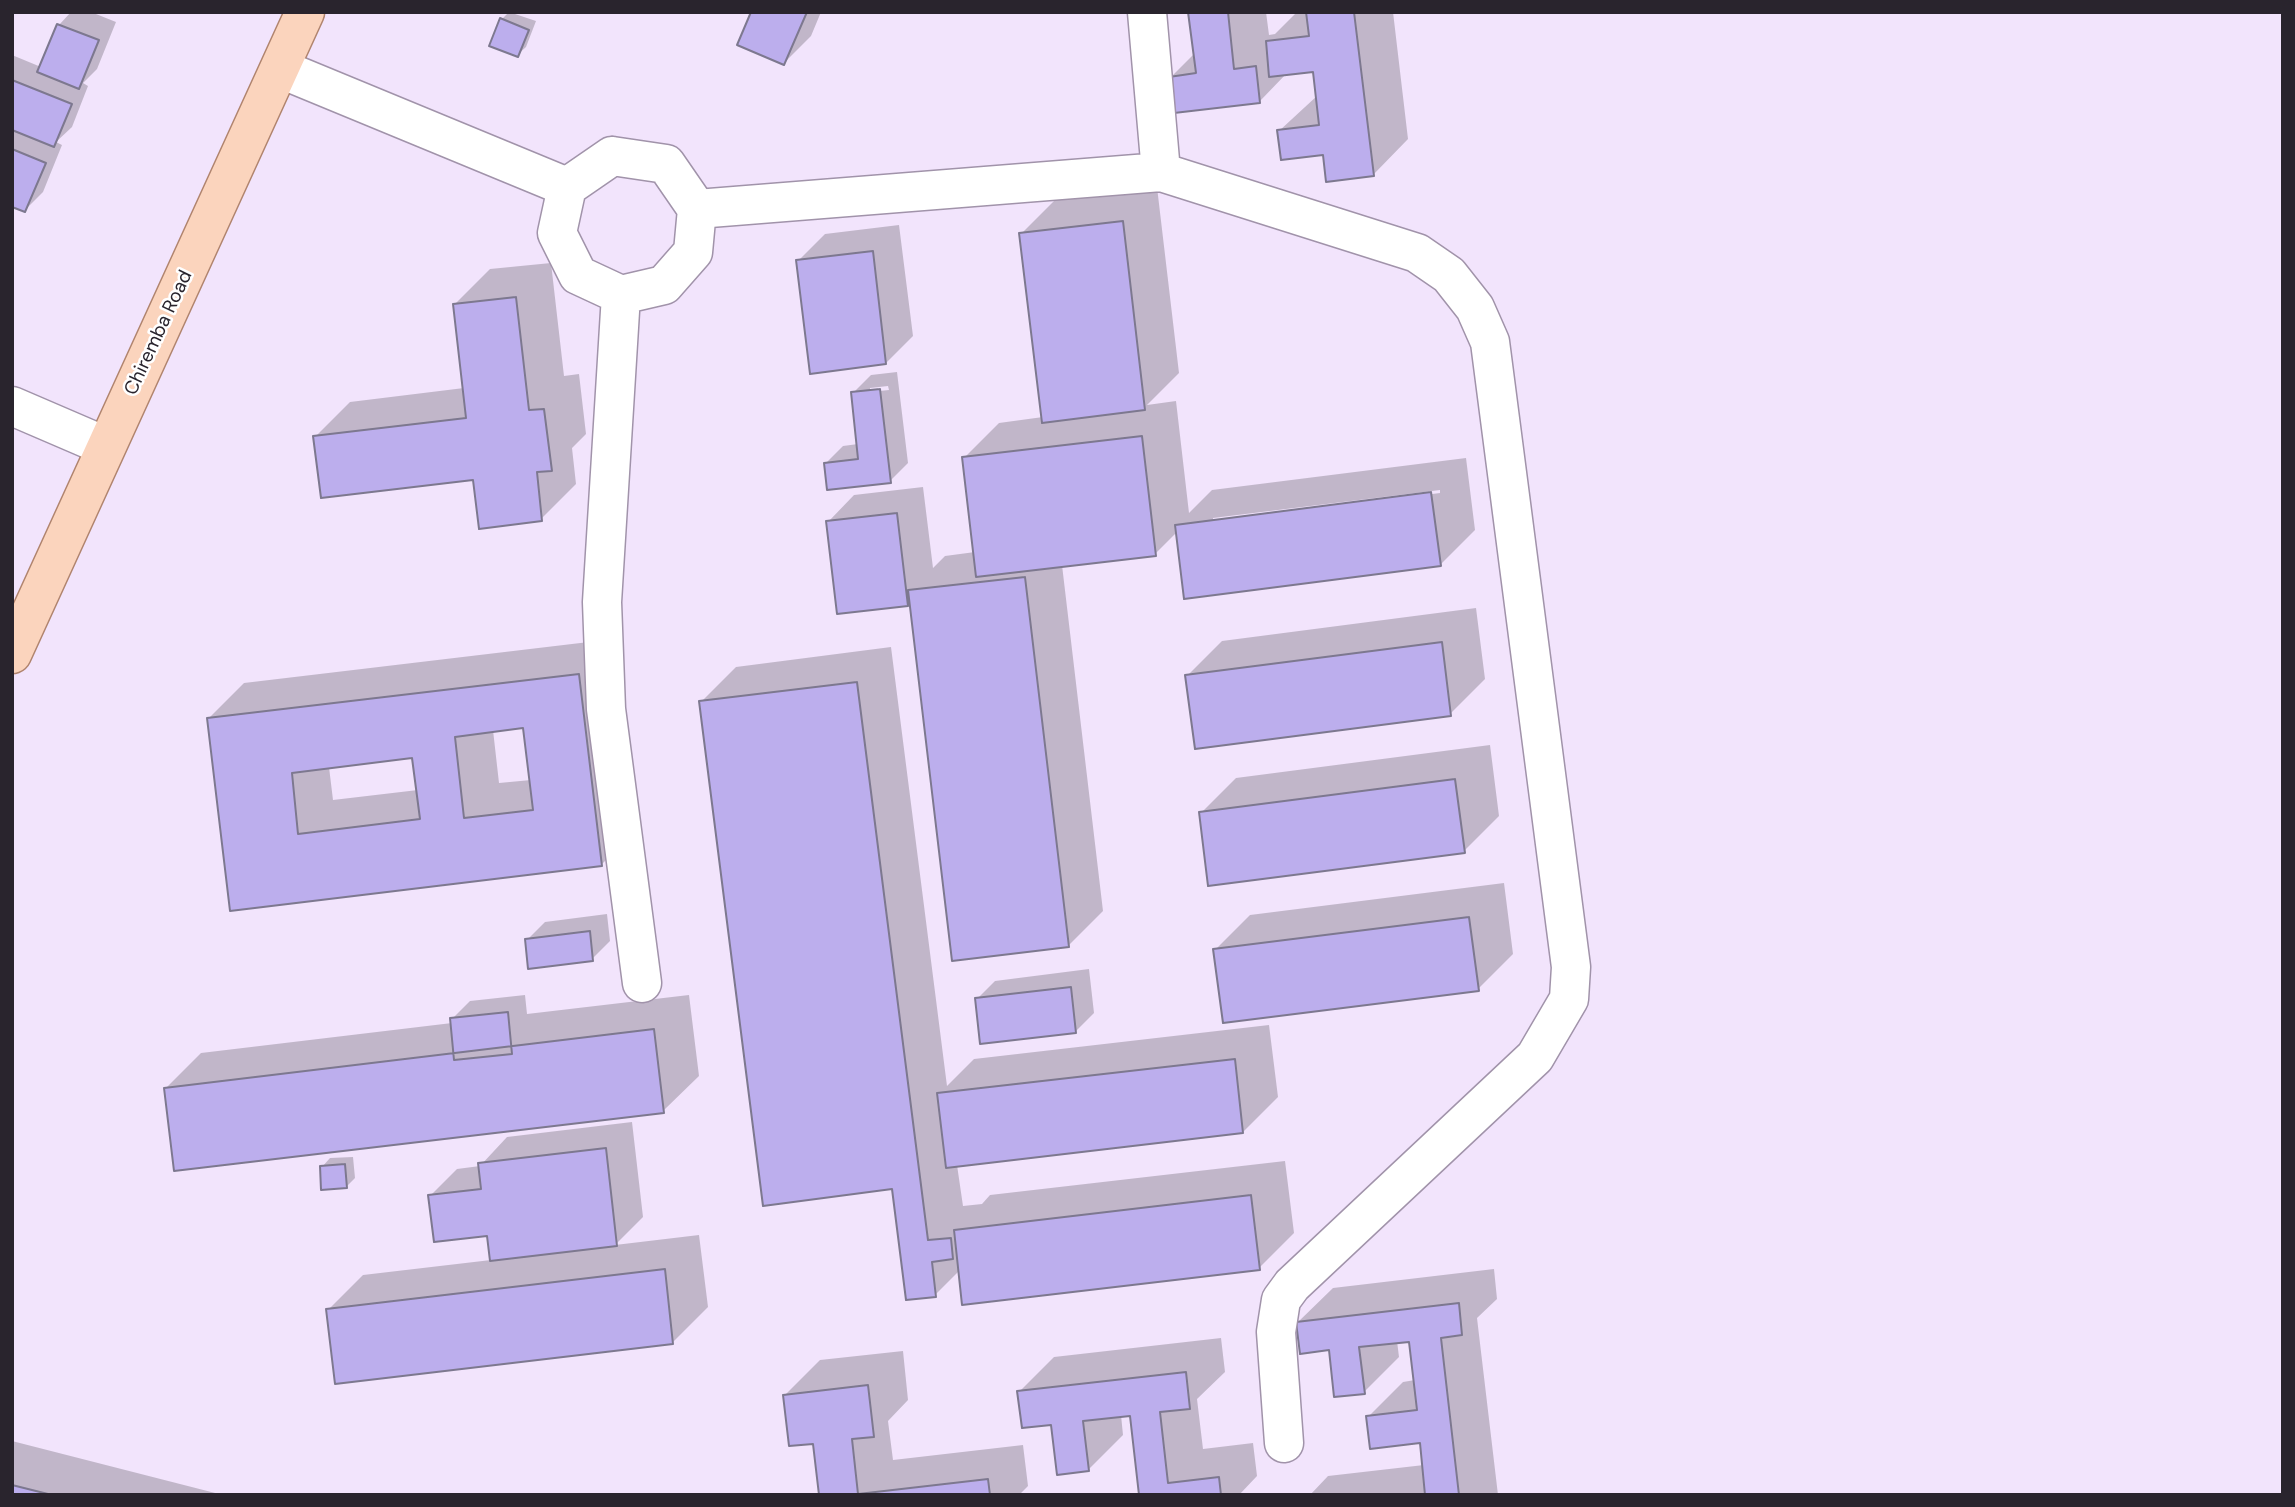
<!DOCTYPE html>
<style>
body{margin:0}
#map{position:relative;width:2295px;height:1507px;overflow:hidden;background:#f2e4fc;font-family:"DM Sans",sans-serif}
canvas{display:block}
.frame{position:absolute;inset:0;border:14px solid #29242d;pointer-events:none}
</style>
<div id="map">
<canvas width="2295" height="1507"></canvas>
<div class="frame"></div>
</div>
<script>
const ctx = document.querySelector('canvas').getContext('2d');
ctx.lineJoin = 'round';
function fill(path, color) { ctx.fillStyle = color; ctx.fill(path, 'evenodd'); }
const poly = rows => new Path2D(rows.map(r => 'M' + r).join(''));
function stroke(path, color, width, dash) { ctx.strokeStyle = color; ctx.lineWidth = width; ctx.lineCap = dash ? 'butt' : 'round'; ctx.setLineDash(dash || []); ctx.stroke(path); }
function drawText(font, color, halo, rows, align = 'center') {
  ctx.font = font + ' "DM Sans",sans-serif'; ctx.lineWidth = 5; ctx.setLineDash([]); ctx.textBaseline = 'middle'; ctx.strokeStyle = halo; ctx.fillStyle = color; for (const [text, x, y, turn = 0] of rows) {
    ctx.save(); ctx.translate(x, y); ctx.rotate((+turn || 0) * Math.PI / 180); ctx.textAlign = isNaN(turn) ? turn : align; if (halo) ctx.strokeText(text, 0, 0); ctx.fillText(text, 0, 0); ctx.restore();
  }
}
fill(poly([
 [71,12,91,12,116,22,97,69,83,83,88,86,72,127,56,142,62,145,43,192,25,210,12,205,12,55,41,67,59,25],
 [509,12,536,21,526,47,517,55,502,19],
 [753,12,821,12,811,36,784,63],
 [1190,12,1266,12,1269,35,1275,34,1297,12,1393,12,1408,139,1373,175,1279,131,1318,95,1315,70,1287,73,1260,101,1171,77,1195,53],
 [1157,187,1179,373,1147,405,1176,401,1189,513,1212,490,1466,458,1475,530,1440,565,1178,531,1155,554,1062,565,1103,911,1068,946,911,600,907,604,828,522,854,495,923,487,933,568,945,556,975,552,964,458,999,423,1043,417,1021,234,1056,199],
 [1440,490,1440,493,1213,522,1213,518],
 [899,225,913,336,886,363,798,261,825,234],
 [551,263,564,376,579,374,586,434,572,448,576,484,541,519,475,478,315,437,350,402,464,388,455,304,490,269],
 [897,372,908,463,890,481,825,464,843,446,858,444,853,393,871,375],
 [888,386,889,390,870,392,870,388],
 [1476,608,1485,679,1450,714,1187,676,1222,641],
 [614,639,636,830,601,865,231,909,209,718,244,683],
 [525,727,531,780,499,783,493,730],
 [414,757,418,790,333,800,329,767],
 [891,647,947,1086,974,1059,1269,1025,1278,1097,1243,1132,957,1165,963,1206,982,1204,990,1195,1285,1161,1294,1233,1259,1268,960,1270,935,1295,701,702,736,667],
 [1490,745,1499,816,1464,851,1201,813,1236,778],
 [1504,883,1513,954,1478,989,1215,950,1250,915],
 [607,914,610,941,592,959,527,940,545,922],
 [1089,969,1094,1013,1076,1031,977,999,995,981],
 [525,995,527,1014,689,995,699,1076,663,1111,166,1088,201,1053,452,1023,452,1019,470,1001],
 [632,1122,643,1217,615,1245,699,1235,708,1307,673,1342,328,1310,363,1275,491,1260,488,1234,430,1196,457,1169,480,1166,507,1137],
 [353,1157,355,1178,346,1187,322,1167,330,1158],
 [1494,1269,1497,1299,1477,1318,1498,1495,1310,1495,1328,1476,1424,1465,1422,1441,1368,1417,1403,1382,1415,1380,1410,1340,1397,1341,1399,1357,1364,1392,1331,1349,1297,1323,1333,1288],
 [1221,1338,1225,1372,1197,1399,1203,1449,1253,1443,1257,1476,1239,1495,1140,1495,1131,1414,1121,1415,1123,1435,1088,1470,1053,1423,1019,1392,1054,1357],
 [903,1351,908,1400,888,1421,893,1460,1023,1445,1028,1486,1019,1495,820,1495,814,1442,785,1395,820,1360],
 [12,1441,223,1495,12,1495]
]), '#0003');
const building = poly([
 [751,12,807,12,784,65,737,45,751,12],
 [1188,12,1228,12,1234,69,1256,66,1260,103,1174,113,1169,77,1196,73,1188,12],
 [1306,12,1354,12,1374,176,1326,182,1323,155,1281,160,1277,130,1319,125,1313,72,1269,77,1266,41,1309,36,1306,12],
 [500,18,529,30,518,57,489,46,500,18],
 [57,24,99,40,79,89,37,72,57,24],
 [12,80,72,104,54,147,12,130,12,80],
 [12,149,46,163,25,212,12,207,12,149],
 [1123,221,1145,410,1042,423,1019,233,1123,221],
 [873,251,886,364,810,374,796,260,873,251],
 [516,297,529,410,544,409,552,471,537,472,542,521,479,529,473,480,321,498,313,436,466,418,453,304,516,297],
 [880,389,891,483,827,490,824,463,858,459,851,392,880,389],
 [1142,436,1156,556,976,577,962,457,1142,436],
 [1431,492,1441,566,1184,599,1175,525,1431,492],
 [897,513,908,606,837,614,826,521,897,513],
 [1025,577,1069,947,952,961,908,590,1025,577],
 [1442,642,1451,716,1195,749,1185,675,1442,642],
 [579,674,602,866,230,911,207,718,579,674],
 [523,728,533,810,464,818,455,737,523,728],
 [412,758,420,819,298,834,292,773,412,758],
 [857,682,928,1240,951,1238,953,1259,932,1262,936,1297,906,1300,892,1189,763,1206,699,701,857,682],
 [1455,779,1465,853,1208,886,1199,812,1455,779],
 [1469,917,1479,991,1223,1023,1213,949,1469,917],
 [590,931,593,961,528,969,525,939,590,931],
 [1071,987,1076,1033,980,1044,975,998,1071,987],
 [508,1012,512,1054,454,1060,450,1018,508,1012],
 [654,1029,664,1113,174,1171,164,1088,654,1029],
 [1235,1059,1243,1133,946,1168,937,1093,1235,1059],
 [606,1148,617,1246,490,1261,487,1236,434,1242,428,1195,481,1189,478,1163,606,1148],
 [345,1164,347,1188,321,1190,320,1166,345,1164],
 [1251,1195,1260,1270,962,1305,954,1230,1251,1195],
 [665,1269,673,1344,335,1384,326,1309,665,1269],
 [1459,1303,1462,1335,1441,1338,1459,1495,1425,1495,1420,1443,1370,1449,1366,1416,1417,1410,1409,1342,1359,1347,1365,1394,1334,1397,1329,1350,1300,1354,1296,1322,1459,1303],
 [1186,1372,1190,1409,1160,1412,1168,1483,1219,1477,1221,1495,1139,1495,1130,1416,1083,1421,1089,1471,1057,1475,1051,1425,1022,1428,1017,1391,1186,1372],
 [868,1385,874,1437,852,1439,858,1494,988,1479,990,1495,819,1495,813,1444,789,1446,783,1395,868,1385],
 [12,1485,52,1495,12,1495,12,1485]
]);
fill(building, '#bcaeed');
stroke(building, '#7d788f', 2);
const minor = poly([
 [1147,12,1161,172],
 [281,69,567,187],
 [612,156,666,164,697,209,693,252,664,285,621,295,578,275,557,233,567,187,612,156],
 [697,209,1161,172,1417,253,1449,275,1475,308,1490,342,1571,967,1569,999,1535,1057,1292,1285,1281,1300,1276,1332,1284,1443],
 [621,295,602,602,606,709,642,983],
 [12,406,105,446]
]);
const major = poly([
 [12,654,305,12]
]);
stroke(minor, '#a193aa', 41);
stroke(major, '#b0846e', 41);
stroke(minor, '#fff', 38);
stroke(major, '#fbd4bd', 38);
drawText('19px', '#29242d', '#fff', [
 ["Chiremba Road",159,333,-65]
]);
</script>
